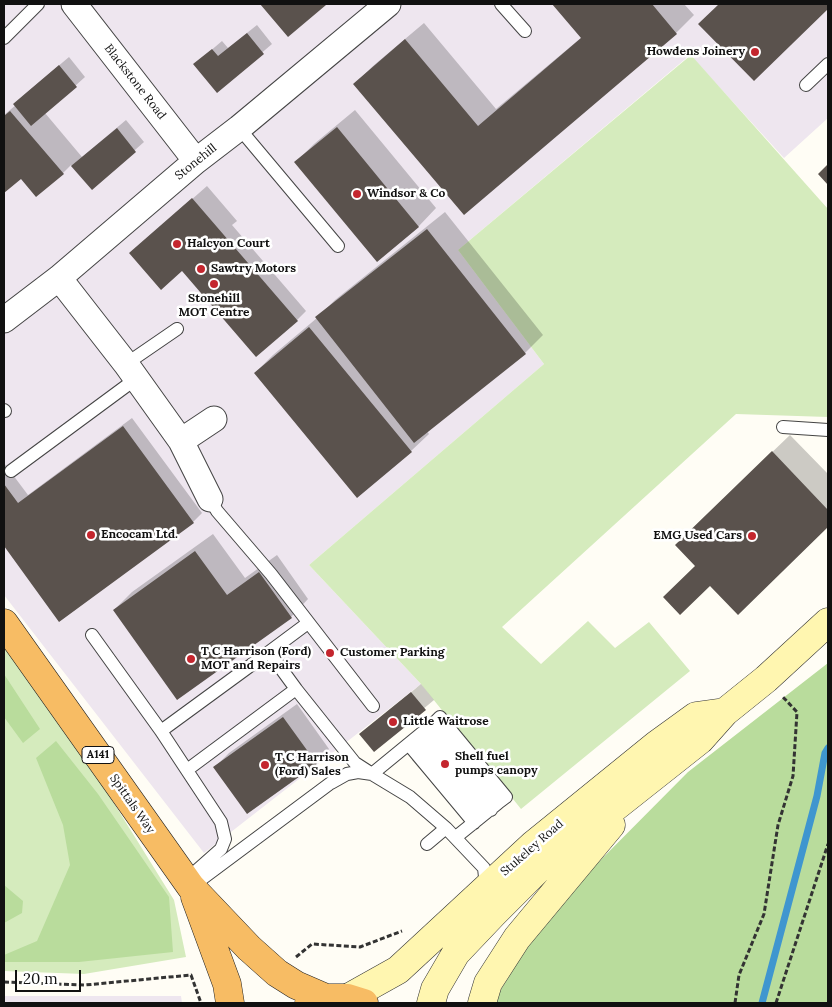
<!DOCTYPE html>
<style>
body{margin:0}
#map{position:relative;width:832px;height:1007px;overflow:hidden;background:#fffdf5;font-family:Lora,serif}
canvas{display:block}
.frame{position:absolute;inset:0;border:5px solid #111;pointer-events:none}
.scale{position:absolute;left:15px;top:970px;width:66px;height:22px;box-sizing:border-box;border:2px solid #111;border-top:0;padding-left:6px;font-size:15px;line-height:18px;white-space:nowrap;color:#111;-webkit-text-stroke:4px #fff;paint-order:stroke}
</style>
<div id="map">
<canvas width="832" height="1007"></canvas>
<div class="frame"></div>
<div class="scale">20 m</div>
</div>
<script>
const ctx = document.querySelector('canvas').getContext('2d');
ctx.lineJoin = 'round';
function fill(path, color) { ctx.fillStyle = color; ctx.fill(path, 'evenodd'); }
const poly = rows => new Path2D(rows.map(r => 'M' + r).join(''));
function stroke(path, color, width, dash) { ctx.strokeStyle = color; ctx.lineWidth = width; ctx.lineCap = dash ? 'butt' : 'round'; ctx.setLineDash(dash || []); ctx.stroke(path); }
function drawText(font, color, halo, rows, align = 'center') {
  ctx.font = font + ' Lora,serif'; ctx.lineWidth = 5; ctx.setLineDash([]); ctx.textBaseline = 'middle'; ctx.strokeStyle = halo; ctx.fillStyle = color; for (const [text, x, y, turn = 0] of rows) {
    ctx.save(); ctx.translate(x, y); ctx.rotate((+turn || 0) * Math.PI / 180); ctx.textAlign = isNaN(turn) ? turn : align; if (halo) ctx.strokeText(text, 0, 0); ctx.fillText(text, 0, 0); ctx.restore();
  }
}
fill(poly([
 [4,4,828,4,828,118,784,158,690,55,458,250,544,364,309,565,421,684,204,853,4,595],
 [4,996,181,996,182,1003,4,1003]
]), '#eee6ef');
fill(poly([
 [691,55,828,209,828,417,736,414,502,627,541,664,588,621,615,648,649,622,690,671,521,809,421,684,309,565,544,364,458,250],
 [4,637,89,763,174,900,186,957,84,974,4,971]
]), '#d5ebbd');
fill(poly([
 [828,663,828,1003,494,1003,495,999,548,913,688,772],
 [4,674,40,729,23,743,4,717],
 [56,741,98,794,169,897,173,952,79,962,4,962,4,955,37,941,70,865,63,825,36,758],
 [4,885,23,901,22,913,4,923]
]), '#b9dc9c');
fill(poly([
 [262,4,326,4,288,35],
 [554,4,684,4,694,15,676,33,464,213,355,84,373,66,424,23,496,109,582,37],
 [720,4,828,4,828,7,754,79,700,24],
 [257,25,272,44,217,91,195,64,222,41,228,48],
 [69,57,85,77,45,113,82,157,126,120,144,142,92,188,71,165,63,173,21,177,4,192,4,115,16,105,24,95],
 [355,110,436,208,419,226,377,260,296,162,314,144],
 [207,186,237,221,232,225,306,311,297,320,184,271,131,253],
 [445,212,543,335,525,353,427,431,429,434,411,451,255,373,273,355,317,318,335,300],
 [132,418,202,513,193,522,60,621,4,544,4,463,28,495],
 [790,435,828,474,828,525,738,613,694,527],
 [213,534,245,578,277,555,308,599,291,617,114,610,132,592],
 [421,684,434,700,374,750,361,734],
 [297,704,329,749,316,763,215,767,229,753],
 [416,755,480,768,445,798,412,760]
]), '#0003');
stroke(poly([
 [762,1003,817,796,825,753,828,748]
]), '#3f96cf', 7);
fill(poly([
 [260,4,325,4,326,5,288,37],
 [552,4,652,4,677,34,464,215,353,84,405,39,478,126,581,38],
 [719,4,828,4,828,9,754,81,698,24],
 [247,33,264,54,217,93,193,64,212,49,218,56],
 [59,65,77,87,31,126,13,104],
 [10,111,64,174,36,197,21,179,4,193,4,116],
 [337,127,419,227,377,262,294,162],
 [117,128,136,152,92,190,71,166],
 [828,164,828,185,818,174],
 [192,198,298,321,256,357,182,271,161,290,129,253],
 [427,229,526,354,414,443,315,317],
 [309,327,412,452,357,498,254,373],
 [123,426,194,523,59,622,4,546,4,484,18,503],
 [772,451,828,510,828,527,738,615,710,586,680,615,663,597,695,566,675,545],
 [195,551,227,595,259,572,292,618,177,700,113,610],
 [411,692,426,710,374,752,359,734],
 [283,717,317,764,247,814,213,767]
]), '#5a524d');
const service = poly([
 [501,4,525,31],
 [4,38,38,4],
 [806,85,828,64],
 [239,128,338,246],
 [126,364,177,329],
 [4,410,5,411],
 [783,427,828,430],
 [11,471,137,378],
 [210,499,217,511,271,574,373,706],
 [92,635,161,731,221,822,225,839,221,849,186,880],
 [296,689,355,763,372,774,433,724,498,803,456,837],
 [433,724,440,717,506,797,498,803],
 [161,731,269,652],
 [424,732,491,810],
 [416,738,482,816],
 [409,745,474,823],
 [187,770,296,689,269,652,308,623],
 [331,783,347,774,358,772,372,774,410,797,446,828,484,868,486,886],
 [427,844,446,828],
 [191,887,336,779]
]);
const minor = poly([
 [74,4,196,161],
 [59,278,126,364,181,441,210,499],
 [4,320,59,278,196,161,239,128,388,4],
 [181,441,214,419]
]);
const secondary = poly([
 [348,998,398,970,534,844,656,745,696,716,725,712],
 [431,1003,435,989,456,953,494,913,542,865,700,740,725,712,766,679,828,622],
 [482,1003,488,983,517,938,611,825]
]);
const trunk = poly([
 [4,623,191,887,249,948,277,973,296,985,326,998],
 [195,897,227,984,230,1003],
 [309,1003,326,998,348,998,364,1003]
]);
stroke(service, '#444', 14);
stroke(minor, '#444', 27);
stroke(secondary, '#333', 29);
stroke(trunk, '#222', 29);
stroke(poly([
 [296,957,312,944,360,947,402,931],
 [4,982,85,985,191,975,201,1003],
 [735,1003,739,975,764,914,778,825,793,776,797,712,782,696],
 [776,1003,828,844]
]), '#333', 3, [5, 2.5]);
stroke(service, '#fff', 12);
stroke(minor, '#fff', 25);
stroke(secondary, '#fff6b0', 28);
stroke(trunk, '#f7bc64', 28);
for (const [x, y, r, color] of [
 [755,52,5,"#c4262e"],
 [357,194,5,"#c4262e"],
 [177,244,5,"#c4262e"],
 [201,269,5,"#c4262e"],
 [214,284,5,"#c4262e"],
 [91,535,5,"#c4262e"],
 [752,536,5,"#c4262e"],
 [330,653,5,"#c4262e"],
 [191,659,5,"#c4262e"],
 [393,722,5,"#c4262e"],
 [445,764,5,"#c4262e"],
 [265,765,5,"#c4262e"]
]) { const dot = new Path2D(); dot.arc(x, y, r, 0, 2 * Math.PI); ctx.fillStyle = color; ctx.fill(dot); stroke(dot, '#fff', 2); }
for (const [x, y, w] of [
 [98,755,32]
]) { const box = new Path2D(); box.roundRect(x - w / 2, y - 8.5, w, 17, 4); ctx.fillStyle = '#fff'; ctx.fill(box); stroke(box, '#111', 1); }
drawText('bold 11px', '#111', null, [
 ["A141",98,755]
]);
drawText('bold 12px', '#111', '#fff', [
 ["Howdens Joinery",745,52,"right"],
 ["Windsor & Co",367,194],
 ["Halcyon Court",187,244],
 ["Sawtry Motors",211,269],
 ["Stonehill",214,299,"center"],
 ["MOT Centre",214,313,"center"],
 ["Encocam Ltd.",101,535],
 ["EMG Used Cars",742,536,"right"],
 ["T C Harrison (Ford)",201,652],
 ["MOT and Repairs",201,666],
 ["Customer Parking",340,653],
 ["Little Waitrose",403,722],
 ["Shell fuel",455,757],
 ["pumps canopy",455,771],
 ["T C Harrison",275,758],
 ["(Ford) Sales",275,772]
], 'left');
drawText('12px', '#111', '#fff', [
 ["Blackstone Road",135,82,52],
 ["Stonehill",196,162,-39],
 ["Spittals Way",132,804,55],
 ["Stukeley Road",532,848,-41]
]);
</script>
